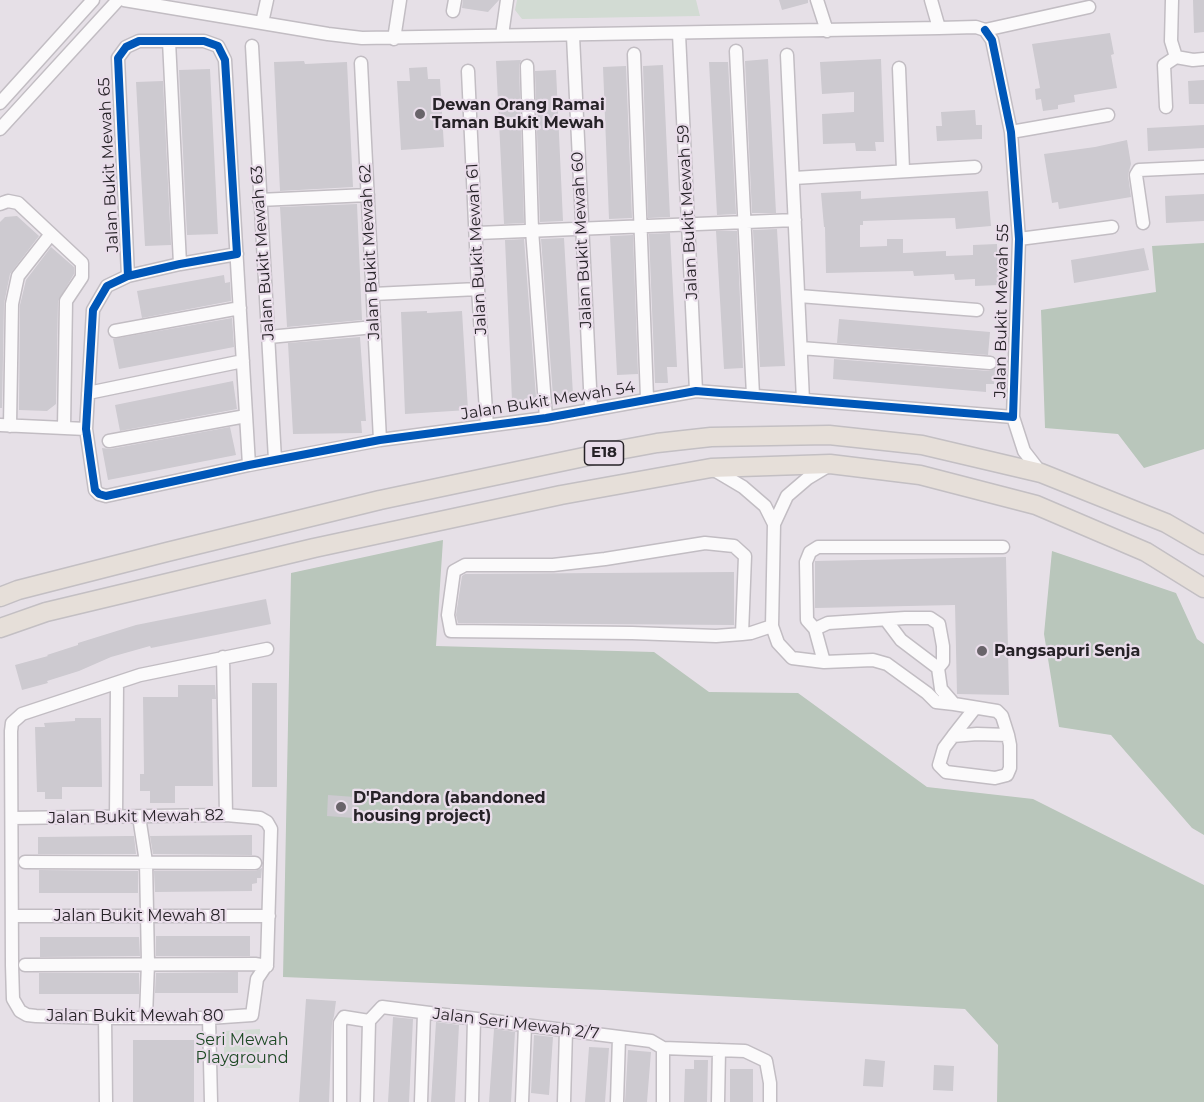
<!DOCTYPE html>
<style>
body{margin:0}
canvas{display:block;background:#e6e0e7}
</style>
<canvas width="1204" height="1102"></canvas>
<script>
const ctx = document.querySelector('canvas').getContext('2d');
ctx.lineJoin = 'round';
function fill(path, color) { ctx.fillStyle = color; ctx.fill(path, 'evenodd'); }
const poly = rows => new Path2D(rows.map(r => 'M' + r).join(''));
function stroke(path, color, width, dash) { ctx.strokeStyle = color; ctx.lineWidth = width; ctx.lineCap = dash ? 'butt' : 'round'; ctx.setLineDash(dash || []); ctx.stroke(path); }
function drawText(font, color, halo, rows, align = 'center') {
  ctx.font = font + ' Montserrat,sans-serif'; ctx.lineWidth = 4.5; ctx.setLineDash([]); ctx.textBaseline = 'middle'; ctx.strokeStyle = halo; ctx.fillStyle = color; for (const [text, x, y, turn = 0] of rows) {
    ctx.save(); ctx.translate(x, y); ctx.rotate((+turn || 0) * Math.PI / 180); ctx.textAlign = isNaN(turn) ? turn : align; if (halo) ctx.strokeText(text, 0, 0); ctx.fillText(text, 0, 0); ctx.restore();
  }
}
fill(poly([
 [517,0,696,0,700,16,522,19,515,10],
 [260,1029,261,1068,224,1068,224,1031]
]), '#d2dbd3');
fill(poly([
 [1204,243,1204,449,1144,468,1118,434,1045,428,1041,310,1156,292,1152,246],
 [443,540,436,646,654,652,709,692,798,693,927,787,1033,799,1204,885,1204,1102,997,1102,998,1045,965,1009,604,990,283,977,291,573],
 [1052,551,1176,593,1197,639,1204,644,1204,835,1192,828,1111,735,1059,727,1044,634]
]), '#b9c6bb');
fill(poly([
 [463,0,499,0,488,12,462,8],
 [779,0,808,0,808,3,782,10],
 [1193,0,1204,0,1204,32,1194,33],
 [1110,33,1114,54,1111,55,1117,88,1074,95,1075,102,1058,105,1058,109,1043,111,1041,99,1036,100,1035,89,1040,88,1032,44],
 [768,59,776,213,752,213,745,61],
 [881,59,884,142,875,142,876,151,856,151,855,143,823,144,822,114,854,112,854,92,822,94,820,62],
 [521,60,519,66,524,223,504,224,496,61],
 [304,61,305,64,347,62,353,187,280,191,274,62],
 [709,62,728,62,736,214,717,215],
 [663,65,670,217,648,218,643,66],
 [626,66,632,218,609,219,603,67],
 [427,67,428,79,440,79,444,147,401,150,397,81,410,81,409,68],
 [210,69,218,234,187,235,179,70],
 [556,70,563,221,540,222,535,71],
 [1204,80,1204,104,1189,104,1188,81],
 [163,81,171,245,145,246,136,82],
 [975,110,976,125,982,125,982,139,937,141,936,126,942,126,941,112],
 [1204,125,1204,148,1148,151,1147,128],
 [1127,140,1131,164,1128,175,1131,197,1059,209,1058,202,1052,203,1044,154,1095,147],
 [861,191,861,199,988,191,991,226,956,229,955,218,863,221,863,225,860,225,860,247,887,246,887,239,903,239,903,253,946,251,946,256,973,255,973,245,997,244,999,285,975,286,975,279,955,280,954,274,914,276,913,271,826,273,825,227,824,227,821,193],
 [1204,194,1204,221,1166,223,1165,196],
 [357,204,362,320,287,327,280,207],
 [17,216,39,236,10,274,4,304,2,408,0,408,0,222,5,217],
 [777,229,785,366,760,367,753,230],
 [716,231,737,231,743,368,724,369],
 [670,233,677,367,667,367,668,383,655,383,649,234],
 [633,235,638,374,617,375,610,236],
 [564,238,573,395,553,396,541,239],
 [524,239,536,397,535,400,512,401,505,240],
 [51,247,74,267,74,274,58,301,56,404,47,411,19,410,20,305,26,280],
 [1144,248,1149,270,1074,283,1071,260],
 [224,275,225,283,230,282,231,301,142,318,137,291],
 [427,311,427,313,462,311,468,410,405,414,401,312],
 [232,318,234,347,119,369,113,339],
 [839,319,990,332,988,355,837,343],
 [360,337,366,421,361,421,362,433,293,434,288,343],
 [834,359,989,371,995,369,994,384,986,384,986,392,833,379],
 [233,381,237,409,120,431,115,405],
 [230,427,236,455,108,480,102,448,110,449],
 [1006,557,1009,695,957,694,955,605,815,608,815,561],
 [734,572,734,625,458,623,456,615,462,576,465,574],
 [266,599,271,624,151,648,150,646,111,657,79,671,47,681,48,683,22,690,15,665,48,656,47,655,78,645,78,643,136,625],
 [252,683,277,683,277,787,252,787],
 [178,685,215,685,216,699,212,699,213,786,175,786,175,803,150,803,150,791,140,791,140,774,144,774,143,697,178,697],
 [75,718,101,718,102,787,62,787,62,799,45,799,45,792,37,792,35,727,45,727,44,723,75,721],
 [328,795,355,797,354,818,327,816],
 [252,835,252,855,153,854,150,836],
 [128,836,134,836,136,854,38,854,38,837],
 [262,868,261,878,257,878,257,883,252,884,252,891,155,892,154,871,255,871],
 [39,870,138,871,138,893,39,893],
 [156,936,250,936,250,956,156,956],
 [40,937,139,937,140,956,40,957],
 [238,972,238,993,155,993,156,973],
 [39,973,139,973,139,994,39,994],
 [306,999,336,1001,334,1016,332,1023,329,1102,299,1102],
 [393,1017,413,1019,409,1102,388,1102],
 [436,1022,459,1025,455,1102,431,1102],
 [494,1029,515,1032,511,1102,489,1102],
 [534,1035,553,1037,549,1095,531,1093],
 [133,1040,194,1040,194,1102,133,1102],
 [589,1047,609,1048,605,1102,585,1102],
 [628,1050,651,1052,647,1102,625,1102],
 [865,1059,885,1061,883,1087,863,1086],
 [694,1060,708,1060,707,1102,684,1102,685,1069,694,1069],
 [934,1065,954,1066,953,1091,933,1090],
 [730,1069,753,1069,753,1102,730,1102]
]), '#cdcad0');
const minor = poly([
 [124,0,328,34,362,38,939,28,976,27,985,30],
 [817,0,827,31],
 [931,0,939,28],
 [1172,0,1171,41,1176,57,1193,60,1204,59],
 [453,11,455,0],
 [262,23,267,0],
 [985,30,992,40,1011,132,1019,239,1013,417,1024,451,1041,473],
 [985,30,1089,7],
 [679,34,696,391],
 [502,35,507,0],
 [573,36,591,408],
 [394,39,400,0],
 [169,41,180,264],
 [252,46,275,460],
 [736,51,753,395],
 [634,54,647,398],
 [787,55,803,400],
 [361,63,380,440],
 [527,66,532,230,546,418],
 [899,68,903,170],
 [468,71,478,289,487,426],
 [0,103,93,0],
 [1166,107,1164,65,1176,57],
 [0,129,118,0],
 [1011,132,1108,115],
 [794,178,975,167],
 [259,200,368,195],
 [0,204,8,201,18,203,82,263,82,277,66,301,64,428],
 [1143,223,1136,175,1139,170,1204,167],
 [477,233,795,220],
 [1019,239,1112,227],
 [237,254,180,264,128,276,107,286,93,310,86,429,95,490,99,494,106,496,249,465,380,440,546,418,696,391,1013,417],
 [128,276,118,58,126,47,139,41,204,41,218,46,225,60,249,465],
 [373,294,478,289],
 [799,296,977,310],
 [115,331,240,308],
 [269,337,374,327],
 [801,348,990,363],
 [88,393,243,361],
 [0,425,86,429],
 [10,426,12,304,18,276,51,234],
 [109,441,246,416],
 [828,466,808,478,787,496,774,524,772,626,778,643,792,658,824,662,873,660,887,664,927,693,936,702,954,704],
 [711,468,743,487,765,506,774,524],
 [815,629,828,623,905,618,930,618,939,624,943,646,943,662,938,668,901,640,886,620],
 [742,634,745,556,734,546,705,543,605,559,553,565,465,565,454,571,448,615,451,631,632,633,716,636,742,634,751,633,772,626],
 [223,657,226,815],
 [824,662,815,629,807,620,806,562,810,552,818,547,1003,547],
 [938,668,941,689,954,704,997,711,1002,716,1008,735,1010,745,1010,768,1007,775,995,778,946,772,939,765,944,748,953,736,977,734,1008,735],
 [953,736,975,708],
 [116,817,117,683],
 [12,818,226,815,260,818,267,822,271,829,267,964,257,979,252,1015,209,1018,105,1018,36,1016,27,1015,20,1011,13,999,12,965,11,731,12,723,22,714,140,675,267,649],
 [140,823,146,862,148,963,146,1017],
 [25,862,255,863],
 [12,916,269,916],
 [25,965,255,964,267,966],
 [105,1018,106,1102],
 [209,1018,211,1102],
 [663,1048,745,1051,766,1061,770,1083,770,1102],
 [340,1102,340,1023,344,1017,369,1021],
 [367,1102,369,1021,382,1007,651,1041,663,1048,663,1102],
 [421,1102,424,1013],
 [472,1102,474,1019],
 [522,1102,525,1025],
 [564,1102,566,1030],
 [617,1102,619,1037],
 [718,1102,719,1050]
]);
const highway = poly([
 [0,597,18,590,167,552,380,500,603,453,657,443,711,437,829,435,922,445,1041,473,1166,523,1204,545],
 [0,628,46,612,314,548,561,495,711,468,830,464,920,475,1036,505,1146,552,1204,588]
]);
stroke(minor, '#c2bdc3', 15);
stroke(highway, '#c3bfc3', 21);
stroke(minor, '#fbfafb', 12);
stroke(highway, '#e6dfd9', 18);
stroke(poly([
 [128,276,118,58,126,47,139,41,204,41,218,46,225,60,237,254,180,264,128,276,107,286,93,310,86,429,95,490,99,494,106,496,249,465,380,440,546,418,696,391,1013,417,1019,239,1011,132,992,40,985,30]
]), '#0057b8', 8);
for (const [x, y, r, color] of [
 [420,114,6,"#69646a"],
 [982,651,6,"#69646a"],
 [341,807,6,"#69646a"]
]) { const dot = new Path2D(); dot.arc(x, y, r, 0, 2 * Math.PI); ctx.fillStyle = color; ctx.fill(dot); stroke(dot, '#e9ddea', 2); }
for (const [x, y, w] of [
 [604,453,39]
]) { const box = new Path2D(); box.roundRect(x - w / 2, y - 12, w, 24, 4.5); ctx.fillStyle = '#e9ddea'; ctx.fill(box); stroke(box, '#262227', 1.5); }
drawText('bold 15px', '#262227', null, [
 ["E18",604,453]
]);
drawText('bold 16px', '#262227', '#e9ddea', [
 ["Dewan Orang Ramai",432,105],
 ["Taman Bukit Mewah",432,123],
 ["Pangsapuri Senja",994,651],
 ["D'Pandora (abandoned",353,798],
 ["housing project)",353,816]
], 'left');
drawText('16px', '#262227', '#e9ddea', [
 ["Jalan Bukit Mewah 65",109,165,-93],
 ["Jalan Bukit Mewah 59",688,212,-93],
 ["Jalan Bukit Mewah 60",582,240,-93],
 ["Jalan Bukit Mewah 61",477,249,-93],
 ["Jalan Bukit Mewah 62",370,252,-93],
 ["Jalan Bukit Mewah 63",263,253,-94],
 ["Jalan Bukit Mewah 55",1002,311,-89],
 ["Jalan Bukit Mewah 54",548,401,-9],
 ["Jalan Bukit Mewah 82",136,817,-1],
 ["Jalan Bukit Mewah 81",140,916],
 ["Jalan Bukit Mewah 80",135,1016],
 ["Jalan Seri Mewah 2/7",516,1024,7]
]);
drawText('16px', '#1e4a25', '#e9ddea', [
 ["Seri Mewah",242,1040],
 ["Playground",242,1058]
]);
</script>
